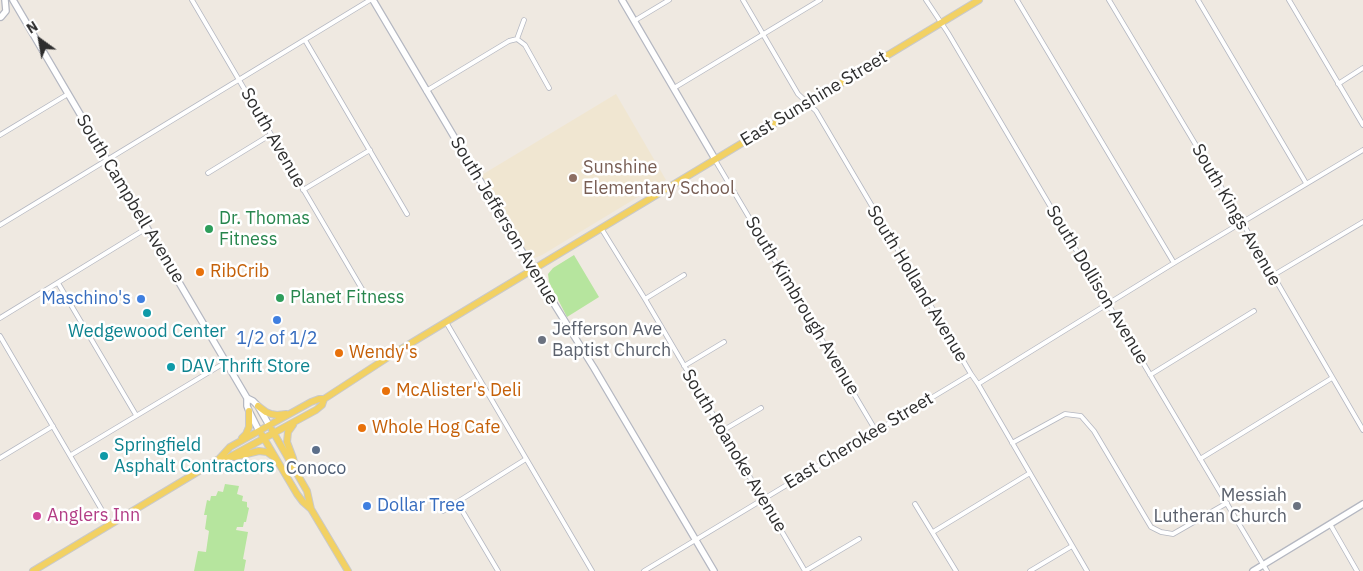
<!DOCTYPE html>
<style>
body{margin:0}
#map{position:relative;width:1363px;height:571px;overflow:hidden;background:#efe9e1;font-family:"IBM Plex Sans",sans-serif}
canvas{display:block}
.north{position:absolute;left:15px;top:15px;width:50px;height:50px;-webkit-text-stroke:4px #fff;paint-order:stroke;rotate:328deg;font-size:14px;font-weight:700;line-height:20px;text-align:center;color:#2e2e2e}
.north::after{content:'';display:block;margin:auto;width:18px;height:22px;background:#2e2e2e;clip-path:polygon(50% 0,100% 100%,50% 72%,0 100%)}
</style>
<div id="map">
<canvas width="1363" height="571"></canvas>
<div class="north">N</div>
</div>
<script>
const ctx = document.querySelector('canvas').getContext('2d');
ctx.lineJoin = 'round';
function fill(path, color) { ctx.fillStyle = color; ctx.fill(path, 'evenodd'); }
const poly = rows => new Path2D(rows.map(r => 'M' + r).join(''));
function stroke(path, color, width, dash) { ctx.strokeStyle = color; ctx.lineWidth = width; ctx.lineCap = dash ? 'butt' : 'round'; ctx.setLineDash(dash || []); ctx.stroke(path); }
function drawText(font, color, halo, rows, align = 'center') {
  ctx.font = font + ' "IBM Plex Sans",sans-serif'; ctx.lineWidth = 5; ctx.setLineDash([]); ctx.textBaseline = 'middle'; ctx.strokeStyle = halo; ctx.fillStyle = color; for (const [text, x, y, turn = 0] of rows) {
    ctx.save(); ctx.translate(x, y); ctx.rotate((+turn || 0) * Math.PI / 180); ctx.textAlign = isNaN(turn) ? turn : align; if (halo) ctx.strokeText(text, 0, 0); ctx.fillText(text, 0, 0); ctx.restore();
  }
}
fill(poly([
 [616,94,666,180,542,255,535,258,530,257,528,255,480,176]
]), '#f0e6d1');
fill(poly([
 [574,255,599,297,567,317,549,282,548,274,553,268],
 [225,484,239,486,237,494,243,496,242,501,247,502,247,507,249,508,246,522,244,522,243,527,237,527,236,530,248,532,243,559,246,560,244,571,194,571,198,551,206,552,209,531,205,529,207,515,204,515,207,500,210,501,211,496,216,496,218,491,223,492]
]), '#b6e59e');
const street = poly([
 [192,0,369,301],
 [743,0,798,94,816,111,971,374,978,384,1087,571],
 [926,0,948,33,1108,304,1267,571],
 [1017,0,1174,263],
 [1109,0,1242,222,1363,430],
 [1198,0,1306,183],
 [1289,0,1363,125],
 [634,21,669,0],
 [517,39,525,45,549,88],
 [517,39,524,20],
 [305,40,407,214],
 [1338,84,1363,68],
 [674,88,820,0],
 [426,91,509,41,517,39],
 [0,135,68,94],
 [715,160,876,431],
 [208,173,270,135],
 [303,190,370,150],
 [0,225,370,0],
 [601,228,645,299,805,571],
 [1272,276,1363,222],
 [58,283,136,415],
 [645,299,684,275],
 [0,318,147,228],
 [446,322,592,571],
 [0,336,110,524],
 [684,366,724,342],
 [1150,375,1254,311],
 [978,384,1174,263,1363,150],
 [722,431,761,408],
 [1012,443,1065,414,1081,416,1094,431,1151,527,1161,532,1173,534,1227,503],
 [71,455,226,362],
 [0,458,53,426],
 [1200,459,1332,378],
 [457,502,498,571],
 [915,504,956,571],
 [443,511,526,459],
 [1330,524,1357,571],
 [933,532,1030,473],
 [644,571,971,374],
 [805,571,859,539],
 [1030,571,1072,546]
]);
const secondary = poly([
 [13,0,247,398,247,406,249,411,259,431],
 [373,0,533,270,594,368,714,571],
 [622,0,715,159],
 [1,17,6,11,5,0],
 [247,398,253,401,258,406,269,425],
 [1253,571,1363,504]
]);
const primary = poly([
 [258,406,266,412,271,414,277,415,286,414],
 [293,425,288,432,287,442,293,458,295,466],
 [272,430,307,491,311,509],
 [262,435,297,494,303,502,311,509,348,571],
 [242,438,246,434,249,427,249,411],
 [234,457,259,451,267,452,274,457],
 [219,459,230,447,311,402,319,399,324,399,393,354,979,0],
 [33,571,219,459,228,458,316,410,322,405,324,399]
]);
stroke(street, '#b4b7c1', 5.5);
stroke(secondary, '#b4b7c1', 8);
stroke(primary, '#c9c9c9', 8);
stroke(street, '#fff', 4);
stroke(secondary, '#fff', 5.5);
stroke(primary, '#f2d163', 6);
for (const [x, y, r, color] of [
 [573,178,5,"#8d6e63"],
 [209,229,5,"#2e9e5b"],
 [200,272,5,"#e8710a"],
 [280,298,5,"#2e9e5b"],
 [141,299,5,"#3f7fe0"],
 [147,313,5,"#0f9aa8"],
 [277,320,5,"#3f7fe0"],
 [542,340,5,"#6b7280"],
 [339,353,5,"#e8710a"],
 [171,367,5,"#0f9aa8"],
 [386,391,5,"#e8710a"],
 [362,428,5,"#e8710a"],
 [316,450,5,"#5c6f8a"],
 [104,456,5,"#0f9aa8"],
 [367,506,5,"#3f7fe0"],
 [1297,506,5,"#6b7280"],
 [37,516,5,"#d1479c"]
]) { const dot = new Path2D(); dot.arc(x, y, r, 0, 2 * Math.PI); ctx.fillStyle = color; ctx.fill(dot); stroke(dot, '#fff', 2); }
drawText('18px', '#2e2e2e', '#fff', [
 ["East Sunshine Street",814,99,-31],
 ["South Avenue",273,138,60],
 ["South Campbell Avenue",130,199,59],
 ["South Kings Avenue",1236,215,60],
 ["South Jefferson Avenue",504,221,59],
 ["South Holland Avenue",917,284,59],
 ["South Dollison Avenue",1097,285,59],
 ["South Kimbrough Avenue",802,306,59],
 ["East Cherokee Street",859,441,-31],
 ["South Roanoke Avenue",734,451,59]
]);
drawText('18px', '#785e54', '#fff', [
 ["Sunshine",583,168],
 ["Elementary School",583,189]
], 'left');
drawText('18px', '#27864d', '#fff', [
 ["Dr. Thomas",219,219],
 ["Fitness",219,240],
 ["Planet Fitness",290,298]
], 'left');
drawText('18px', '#c56008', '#fff', [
 ["RibCrib",210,272],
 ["Wendy's",349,353],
 ["McAlister's Deli",396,391],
 ["Whole Hog Cafe",372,428]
], 'left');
drawText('18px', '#366cbe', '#fff', [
 ["Maschino's",131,299],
 ["1/2 of 1/2",277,339,"center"],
 ["Dollar Tree",377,506,"left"]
], 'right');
drawText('18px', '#5b616d', '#fff', [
 ["Jefferson Ave",552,330],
 ["Baptist Church",552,351],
 ["Messiah",1287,496,"right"],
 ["Lutheran Church",1287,517,"right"]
], 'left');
drawText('18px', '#0d838f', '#fff', [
 ["Wedgewood Center",147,332,"center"],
 ["DAV Thrift Store",181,367],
 ["Springfield",114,446],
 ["Asphalt Contractors",114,467]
], 'left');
drawText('18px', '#4e5e75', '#fff', [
 ["Conoco",316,469]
]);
drawText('18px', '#b23c85', '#fff', [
 ["Anglers Inn",47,516]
], 'left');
</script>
